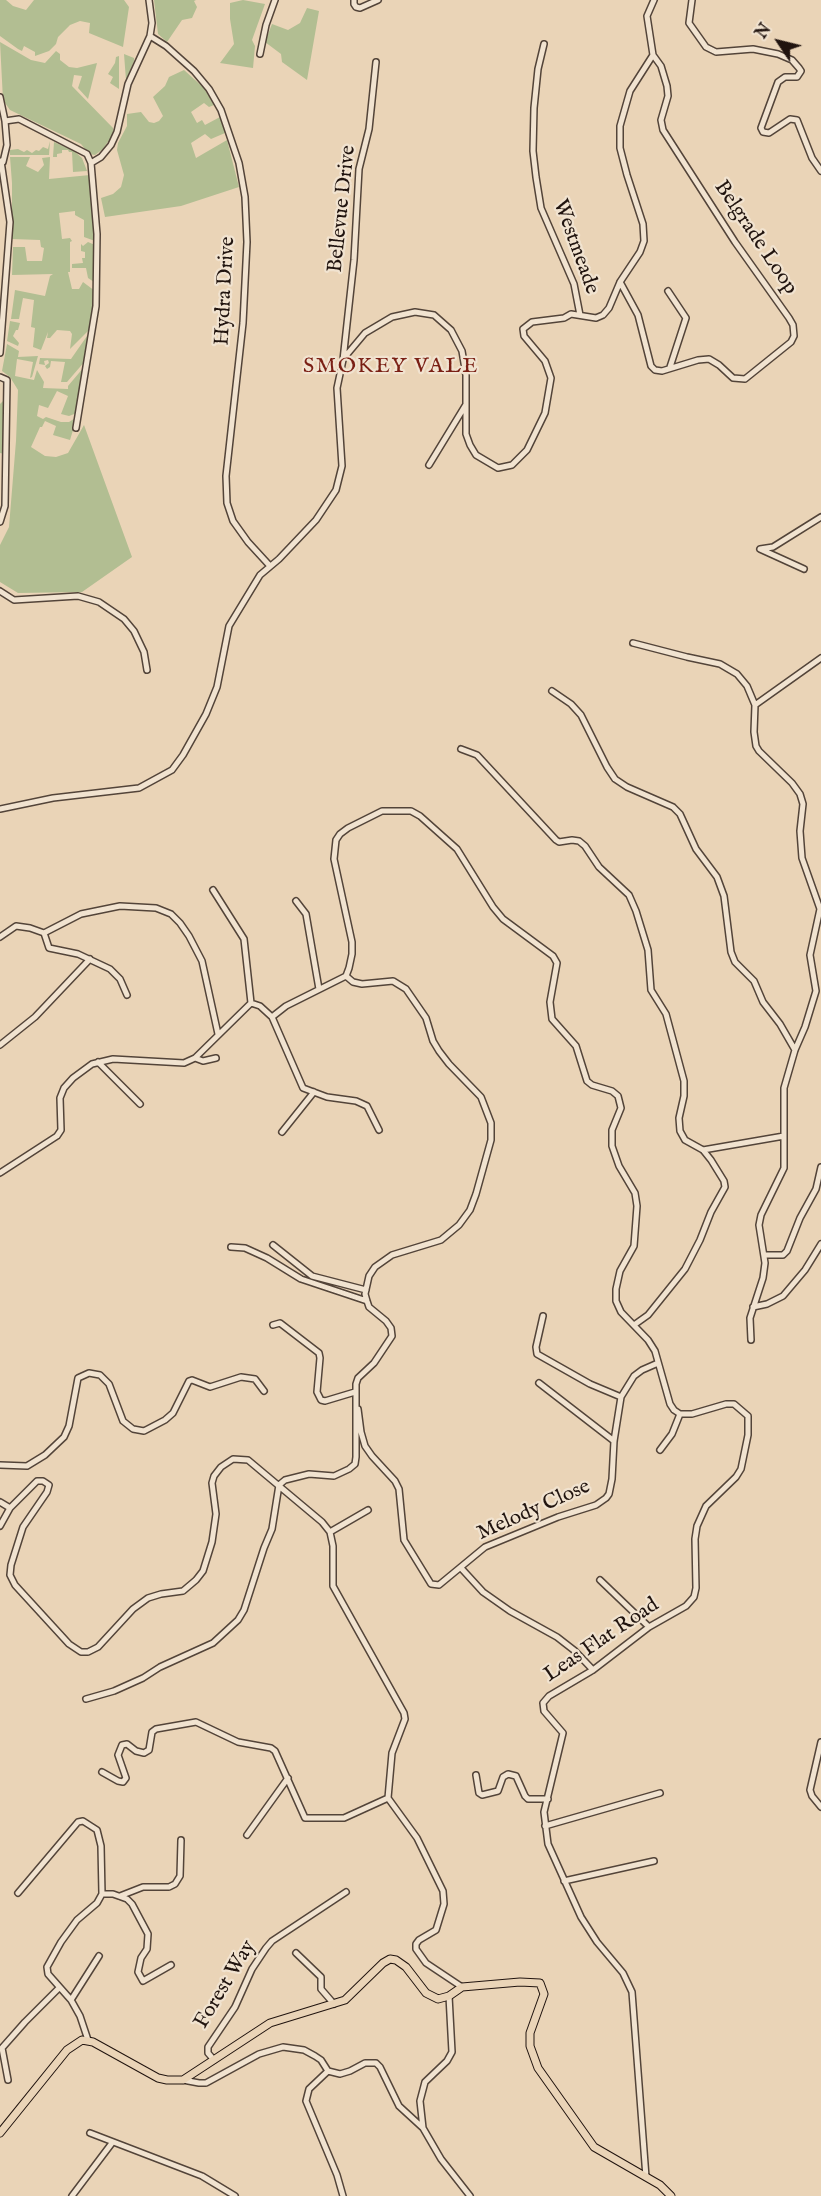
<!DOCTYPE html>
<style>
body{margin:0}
#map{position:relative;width:821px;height:2196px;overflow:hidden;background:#ead4b7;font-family:"IM FELL English",serif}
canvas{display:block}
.north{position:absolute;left:749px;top:12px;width:60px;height:60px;-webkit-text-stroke:4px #f1e3d0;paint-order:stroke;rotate:305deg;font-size:16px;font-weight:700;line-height:24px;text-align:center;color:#21140f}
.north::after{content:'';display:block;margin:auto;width:21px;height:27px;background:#21140f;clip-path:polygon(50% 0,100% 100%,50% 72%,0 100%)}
</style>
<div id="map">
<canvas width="821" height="2196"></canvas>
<div class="north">N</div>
</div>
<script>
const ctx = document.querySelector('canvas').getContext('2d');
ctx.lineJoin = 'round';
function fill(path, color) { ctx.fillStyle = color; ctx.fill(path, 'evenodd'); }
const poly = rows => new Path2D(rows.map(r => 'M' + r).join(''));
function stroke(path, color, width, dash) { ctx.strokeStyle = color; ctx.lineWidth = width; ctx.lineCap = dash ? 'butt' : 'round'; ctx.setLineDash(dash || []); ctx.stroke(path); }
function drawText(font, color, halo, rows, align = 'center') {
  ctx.font = font + ' "IM FELL English",serif'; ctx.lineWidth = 4.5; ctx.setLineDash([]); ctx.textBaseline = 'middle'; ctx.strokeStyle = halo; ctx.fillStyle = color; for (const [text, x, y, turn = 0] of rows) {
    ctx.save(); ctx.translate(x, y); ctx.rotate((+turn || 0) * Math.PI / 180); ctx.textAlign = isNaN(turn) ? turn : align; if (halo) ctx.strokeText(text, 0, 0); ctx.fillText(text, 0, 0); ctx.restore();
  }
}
fill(poly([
 [0,0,6,0,13,6,26,10,34,0,124,0,129,7,123,47,89,33,90,23,80,21,70,25,58,37,56,44,49,51,35,56,35,52,24,46,22,51,18,49,0,36],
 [154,0,196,0,194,1,197,7,192,18,182,20,167,42,158,34],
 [243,0,265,4,252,40,255,46,253,68,220,63,234,44,230,19,230,3],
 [307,8,319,11,307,80,282,62,281,54,265,42,272,24,288,30,300,23],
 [0,42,31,60,45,63,56,51,60,54,60,60,69,67,77,68,97,63,88,99,78,88,82,76,74,75,72,86,113,128,114,133,103,149,95,155,89,154,81,144,10,110,3,100],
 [124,54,134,58,134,61,126,80],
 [119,56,119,89,110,83,113,77,108,74,115,63,116,57],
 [184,70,204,88,214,105,209,107,204,103,191,112,197,123,202,120,205,125,220,117,225,133,211,139,205,134,191,143,196,158,227,140,239,187,181,206,105,217,101,198,113,194,121,187,124,175,117,150,118,143,127,126,127,114,141,112,149,122,154,123,159,121,163,116,153,97,165,86,169,77],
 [50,141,49,155,10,155,10,150,18,149,24,152,27,150,32,153,36,150,39,151,43,147,48,149],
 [54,142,74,151,82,158,87,171,73,172,72,152,69,152,68,150,62,150,62,153,57,154,57,157,53,157],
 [10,157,30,157,26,166,38,172,44,165,42,158,50,157,49,179,90,175,95,241,84,237,84,220,75,215,75,211,59,213,62,239,70,238,72,241,70,242,70,272,68,272,72,289,79,289,83,282,95,291,90,329,70,349,72,334,70,331,57,330,50,338,47,338,48,332,41,350,33,347,35,328,31,327,34,300,23,298,19,319,11,319,15,290,45,296,50,276,53,274,12,275,13,247,25,247,27,261,42,261,44,248,41,247,40,240,12,239,12,183],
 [88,242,95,245,94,282,88,278,86,268,72,268,72,264,83,263,82,258,85,258,85,252,81,251,81,244,83,246],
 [10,321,20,323,18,330,16,330,13,336,19,343,18,346,7,341],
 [87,336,90,336,86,360,67,382,61,382,65,362,51,361,50,367,47,369,45,366,49,363,48,360,44,361,45,365,39,364,40,358,71,359],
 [7,344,19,351,18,357,38,356,32,377,30,378,33,362,17,359,15,376,34,380,37,370,44,382,43,388,68,389,68,386,84,367,77,413,69,416,61,414,68,396,57,391,48,408,39,405,37,416,43,419,46,417,61,422,69,422,77,417,70,440,53,435,56,426,45,421,42,427,40,427,31,447,45,456,56,457,68,453,84,425,132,557,82,592,18,593,0,582,0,545,9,527,16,441,18,390,10,377,2,371],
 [5,399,5,454,0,453,0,404]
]), '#b2be92');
const minor = poly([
 [354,0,354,4,356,7,360,8,378,0],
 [692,0,689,23,706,47,716,52,753,49,778,54,792,60,799,68,801,71,797,77,785,77,778,82,761,128,763,132,769,133,790,119,797,120,812,158,821,171],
 [150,36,166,46,194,71,209,89,221,110,239,163,245,197,247,242,243,323,226,476,227,503,233,521,248,542,270,566],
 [544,44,538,69,534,108,533,151,536,177,541,208,574,284,580,315],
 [260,54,266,25,275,0],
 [0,97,5,121],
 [3,162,7,145,5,121,19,119,87,154,91,163,97,234,96,306,76,428],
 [91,163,101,157,111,145,117,132,128,84,150,36,152,23,149,0],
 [620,282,638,315,651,366,655,370,662,371,698,360,709,359,719,365,733,378,745,379,791,342,794,336,793,325,789,318,735,242,663,130,661,120,668,96,667,86,661,66,653,55],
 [668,291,686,318,670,367],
 [0,353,10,222,1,161],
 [344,358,365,333,392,317,415,312,434,315,451,330,462,351,466,375,466,434,470,445,476,455,498,468,512,465,527,450,545,413,551,378,545,361,524,336,523,329,532,322,564,318,571,314,596,318,603,315,609,308,620,282,640,252,644,241,643,224,627,175,620,148,620,126,630,91,653,55,647,16,654,0],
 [0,377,7,380,5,506,0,522],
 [429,465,465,406],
 [804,569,760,549,773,547,821,517],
 [0,591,14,600,78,596,99,602,124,619,134,631,144,652,147,670],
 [633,643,687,657,720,664,737,674,747,686,755,705,754,732,756,746,759,751,792,783,800,794,803,804,800,831,802,858,820,909,810,955,816,991,805,1027,795,1050,784,1088,784,1168,761,1215,759,1225,765,1263,763,1278,750,1318,751,1340],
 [552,691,571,704,581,715,607,767,615,779,627,787,673,807,680,814,696,849,717,877,724,896,731,952,735,962,754,981,763,1002,780,1024,795,1050],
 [755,705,821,658],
 [461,749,477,755,556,840,559,842,572,840,579,841,585,846,599,867,629,895,636,911,648,950,651,990,666,1014,684,1081,684,1096,679,1118,680,1131,685,1140,703,1150,711,1160,724,1181,725,1187,711,1212,700,1240,685,1269,648,1315,634,1325],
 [0,809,53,798,139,788,172,770,183,755,206,714,217,687,229,626,260,575,279,559,316,520,336,490,342,466,337,388,343,360,354,260,359,169,369,129,376,62],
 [213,890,244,939,251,1003],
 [296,901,306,914,319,989],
 [0,937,16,926,30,928,44,933],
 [127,995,120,979,110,969,78,954,49,948,44,933,81,914,120,906,156,908,171,914,180,923,189,936,202,961,218,1034],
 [272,1017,286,1006,346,976,349,968,352,954,352,942,334,859,336,840,340,834,348,828,382,811,411,811,420,816,457,849,493,907,503,919,553,956,557,963,550,1002,552,1019,576,1046,587,1081,592,1085,612,1091,618,1096,621,1108,612,1130,612,1146,619,1166,635,1193,637,1206,634,1246,620,1271,616,1289,616,1301,621,1312,648,1340,655,1351,670,1404,674,1410,680,1414,692,1414,726,1404,734,1404,748,1416,748,1435,741,1469,736,1477,706,1506,697,1526,695,1539,696,1588,694,1597,686,1606,649,1627,593,1670,549,1696,543,1703,544,1711,563,1733,544,1812,548,1844,581,1917,597,1942,623,1973,632,1992,646,2177],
 [0,1045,35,1017,90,959],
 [195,1058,203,1061,216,1058],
 [98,1062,140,1104],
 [282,1132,314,1092],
 [703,1150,784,1136],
 [0,1173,57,1136,61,1130,60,1098,64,1088,73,1078,92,1064,113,1059,184,1063,195,1058,251,1003,260,1006,272,1017,303,1088,327,1097,356,1101,367,1106,379,1130],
 [273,1245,312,1276,366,1290],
 [231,1247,245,1248,267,1258,301,1279,367,1301],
 [765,1255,783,1255,787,1251,800,1218,816,1189,821,1167],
 [753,1307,767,1304,783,1296,805,1270,821,1244],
 [543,1316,536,1347,537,1354,590,1384,621,1397],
 [273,1325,280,1323,319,1353,320,1358,317,1392,321,1400,325,1401,355,1392],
 [539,1383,614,1441],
 [358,1409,361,1432,365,1446,372,1456,395,1481,399,1489,404,1540,431,1584,439,1585,485,1547,558,1517,596,1505,606,1498,609,1494,612,1479,614,1441,621,1397,634,1376,642,1370,658,1363],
 [660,1450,672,1434,680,1414],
 [0,1465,27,1466,45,1455,64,1437,69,1426,78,1378,89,1373,100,1375,109,1384,123,1421,133,1429,144,1431,165,1420,173,1413,189,1381,192,1380,210,1387,241,1377,255,1379,264,1391],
 [0,1502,10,1508],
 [0,1526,10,1508,37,1481,43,1481,49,1485,47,1492,23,1527,11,1565,10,1575,15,1585,69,1644,81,1652,88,1652,98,1647,133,1609,148,1598,161,1594,183,1591,196,1580,203,1571,212,1542,216,1514,212,1483,214,1476,221,1467,233,1459,248,1460,322,1522,330,1532,333,1546,333,1586,404,1713,405,1719,392,1753,388,1798,417,1838,443,1891,444,1904,436,1930,419,1940,416,1944,416,1949,426,1963,462,1987],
 [330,1532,368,1510],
 [461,1568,483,1592,510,1611,557,1637,575,1651,593,1670],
 [600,1580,649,1627],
 [86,1699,114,1691,143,1678,160,1667,213,1643,238,1620,244,1610,264,1548,272,1529,279,1485,285,1480,309,1474,334,1476,349,1469,355,1464,356,1457,356,1384,358,1378,374,1363,392,1336,391,1328,386,1321,369,1307,367,1301,365,1294,369,1276,375,1267,392,1255,441,1240,459,1225,470,1210,476,1194,491,1140,491,1123,481,1097,449,1064,439,1051,433,1041,426,1018,406,989,393,981,362,984,353,982,346,976],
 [821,1742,810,1790,812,1796,821,1807],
 [102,1772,118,1781,123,1782,126,1778,118,1755,122,1745,127,1744,136,1751,144,1753,149,1750,152,1732,156,1729,196,1722,238,1742,271,1748,275,1751,305,1818,344,1818,388,1798],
 [476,1775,479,1793,482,1795,498,1791,503,1777,508,1774,516,1776,525,1796,528,1799,548,1799],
 [545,1826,660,1793],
 [247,1835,288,1778],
 [564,1881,654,1861],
 [18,1893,78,1822,83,1821,97,1830,101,1846,102,1894,97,1903,77,1920,61,1942,47,1967,48,1974,71,2000,80,2016,88,2040],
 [102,1894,113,1894,127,1899,132,1904,148,1934,147,1949,141,1958,138,1972,143,1981,171,1965],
 [120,1896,143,1887,169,1887,175,1884,180,1876,181,1840],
 [296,1953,321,1977,321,1989,334,2004],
 [449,1996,452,2052,447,2061,425,2082,420,2101,423,2128,441,2159,470,2196],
 [71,2000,99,1956],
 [214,2060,208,2053,208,2047,235,2007,252,1969,266,1948,272,1941,346,1892],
 [328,2071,309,2089,306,2101,337,2175,343,2196],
 [328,2071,340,2074,350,2071,365,2063,376,2063,380,2067,399,2106,423,2128],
 [8,2080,2,2048,25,2022,59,1988],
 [183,2080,199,2083,206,2083,259,2054,283,2047,304,2050,315,2056,321,2060,328,2071],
 [90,2133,202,2176,235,2196],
 [72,2196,112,2143]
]);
const major = poly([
 [0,2133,67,2050,82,2040,93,2042,158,2078,167,2080,183,2080,270,2023,345,2000,383,1963,390,1959,396,1960,406,1967,426,1993,438,1999,449,1996,462,1987,520,1982,540,1983,544,1994,530,2033,530,2046,538,2068,594,2147,660,2185,671,2196]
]);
stroke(minor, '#534439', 8);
stroke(major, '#21140f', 9);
stroke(minor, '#f1e3d0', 5);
stroke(major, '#ead4b7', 7);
drawText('21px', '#21140f', '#f1e3d0', [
 ["Bellevue Drive",343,209,-84],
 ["Belgrade Loop",755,238,56],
 ["Westmeade",575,247,70],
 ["Hydra Drive",226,291,-87],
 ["Melody Close",534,1511,-24],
 ["Leas Flat Road",602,1641,-34],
 ["Forest Way",226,1985,-59]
]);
ctx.letterSpacing = '1.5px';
drawText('22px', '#7a1f14', '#f1e3d0', [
 ["SMOKEY VALE",391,367]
]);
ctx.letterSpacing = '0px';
</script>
